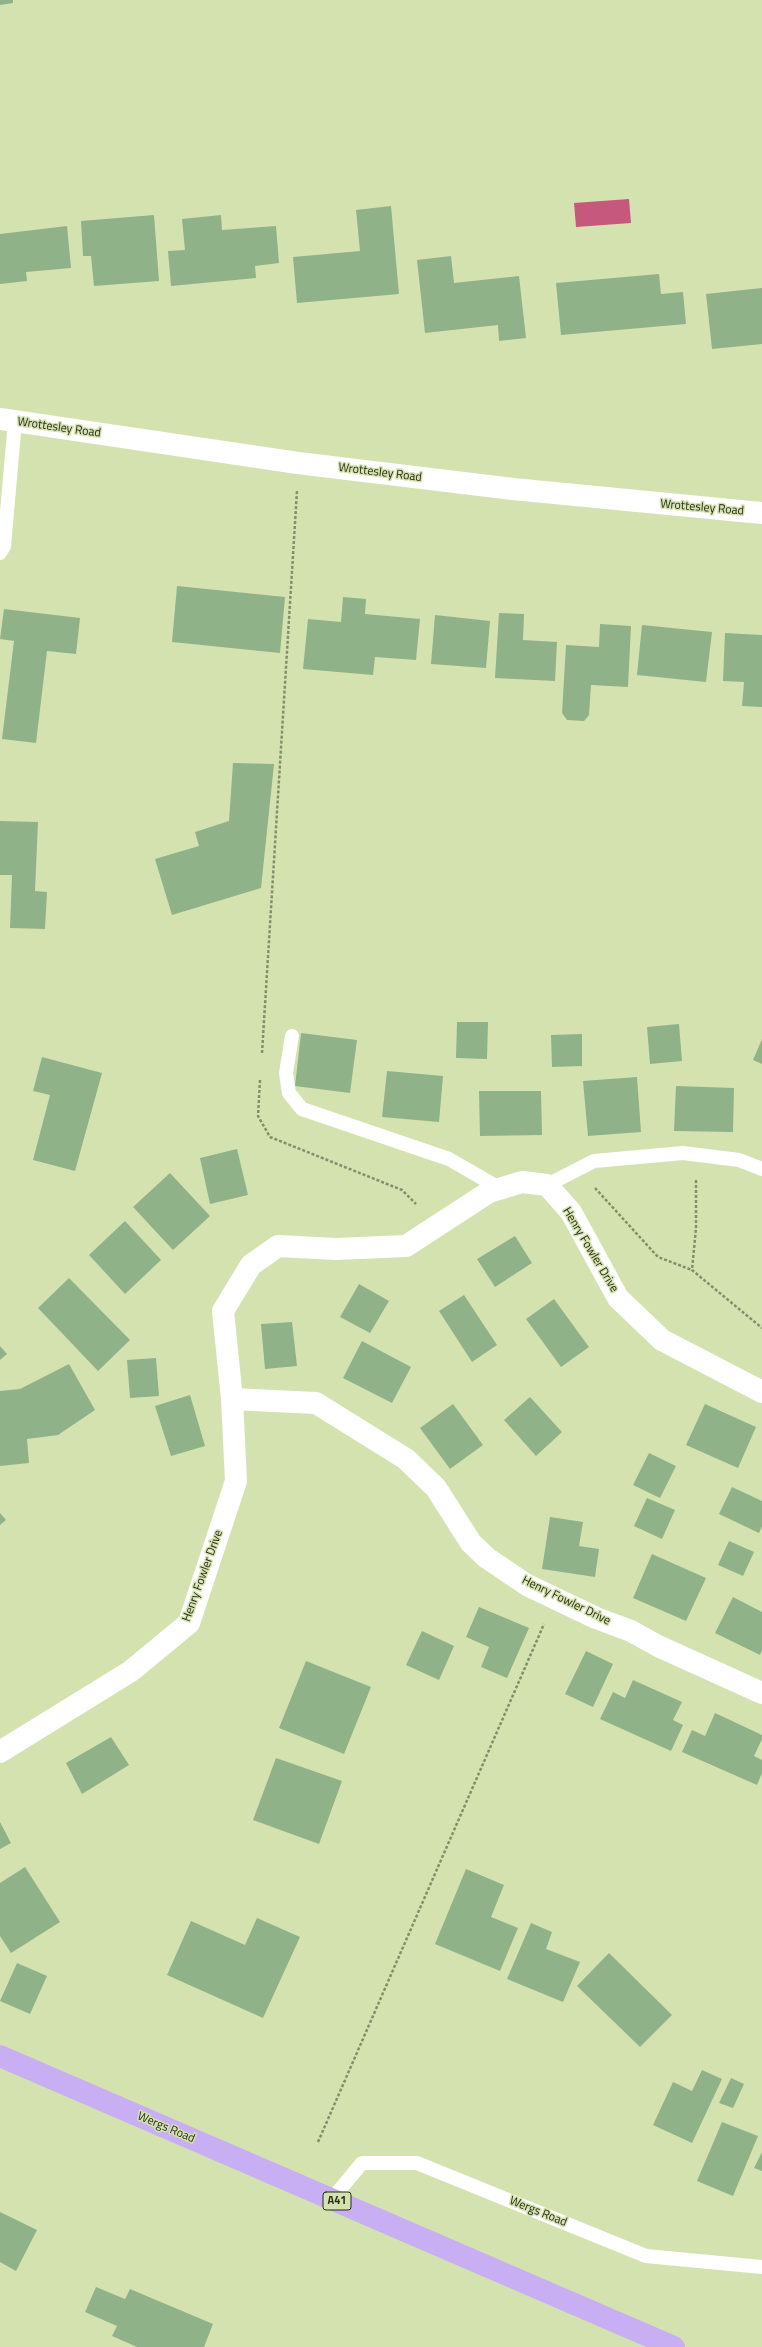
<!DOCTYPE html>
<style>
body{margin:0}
canvas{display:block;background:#d4e2af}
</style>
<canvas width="762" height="2347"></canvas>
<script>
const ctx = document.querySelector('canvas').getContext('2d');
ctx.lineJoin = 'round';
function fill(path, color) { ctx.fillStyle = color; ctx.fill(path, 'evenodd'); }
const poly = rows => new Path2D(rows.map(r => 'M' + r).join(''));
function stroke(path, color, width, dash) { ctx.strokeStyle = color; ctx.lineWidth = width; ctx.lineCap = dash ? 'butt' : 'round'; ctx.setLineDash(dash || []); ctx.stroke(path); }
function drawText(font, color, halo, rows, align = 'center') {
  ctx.font = font + ' "Titillium Web",sans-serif'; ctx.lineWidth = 3; ctx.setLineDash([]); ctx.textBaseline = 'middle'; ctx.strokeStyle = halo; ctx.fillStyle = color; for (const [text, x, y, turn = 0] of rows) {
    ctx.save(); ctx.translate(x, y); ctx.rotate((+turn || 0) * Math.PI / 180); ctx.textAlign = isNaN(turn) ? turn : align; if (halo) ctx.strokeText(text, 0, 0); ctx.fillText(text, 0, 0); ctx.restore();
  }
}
fill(poly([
 [629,199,631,223,576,227,574,203]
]), '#c6587e');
fill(poly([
 [0,0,13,0,13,3,0,5],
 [391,206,399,294,297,303,293,257,360,251,356,210],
 [154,215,159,281,94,286,91,256,83,256,81,221],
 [221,215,222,230,276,226,279,263,255,266,256,278,171,286,168,251,185,250,182,219],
 [67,226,71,268,26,272,27,281,0,284,0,234],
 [451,256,454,283,519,276,526,338,499,341,498,325,425,333,417,260],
 [659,274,661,294,683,292,686,324,561,335,556,283],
 [762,288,762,344,712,349,706,294],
 [177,586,285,597,280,653,172,642],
 [343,597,366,599,365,614,420,619,416,660,375,657,373,675,303,669,308,619,341,622],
 [4,609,80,618,76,654,47,651,36,743,2,739,14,641,0,639],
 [499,613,524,614,523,640,557,642,555,681,495,678],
 [435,615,490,621,486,668,431,664],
 [600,624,631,626,628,687,591,685,589,715,584,721,567,720,562,713,566,645,599,647],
 [642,625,712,632,706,682,637,675],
 [725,633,762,635,762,707,742,706,744,682,723,681],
 [233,763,274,764,261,888,172,915,155,859,199,846,195,832,229,821],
 [0,821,38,822,35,891,47,892,45,929,10,928,12,875,0,875],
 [457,1022,488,1022,487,1059,456,1058],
 [679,1024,682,1061,650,1064,647,1027],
 [301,1033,357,1040,350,1093,295,1086],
 [582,1034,582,1066,552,1067,551,1035],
 [762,1039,762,1064,753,1060],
 [42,1057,102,1073,75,1171,33,1160,50,1095,33,1091],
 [387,1071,443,1076,439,1122,382,1117],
 [637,1077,641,1132,588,1136,583,1081],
 [676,1086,734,1088,733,1132,674,1131],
 [479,1091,541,1091,542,1135,480,1136],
 [237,1149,248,1195,210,1204,200,1158],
 [170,1173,210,1216,173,1250,133,1207],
 [125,1221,161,1260,125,1294,89,1255],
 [515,1236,532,1263,495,1287,477,1259],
 [69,1278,130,1340,98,1371,38,1308],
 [359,1284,389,1301,370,1333,340,1317],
 [464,1295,497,1345,472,1362,439,1311],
 [554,1299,589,1347,561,1367,526,1319],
 [292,1322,297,1366,265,1369,261,1324],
 [362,1341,411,1367,392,1403,343,1378],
 [0,1346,7,1354,0,1360],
 [156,1358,159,1396,130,1398,127,1360],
 [69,1364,95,1410,58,1435,27,1439,29,1463,0,1466,0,1391,20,1389],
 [190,1395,205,1446,171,1456,155,1406],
 [530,1397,562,1432,536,1456,504,1420],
 [453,1404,483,1445,450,1469,420,1428],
 [705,1404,756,1427,738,1468,686,1445],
 [649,1453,676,1466,660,1498,633,1485],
 [732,1487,762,1501,762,1526,759,1533,719,1514],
 [647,1498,675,1510,662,1539,634,1526],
 [0,1513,6,1520,0,1525],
 [550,1517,583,1522,579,1546,599,1549,595,1577,542,1569],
 [729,1541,754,1552,743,1576,718,1565],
 [652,1554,706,1578,686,1621,633,1598],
 [733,1597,762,1612,762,1650,760,1655,715,1633],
 [479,1607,529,1628,507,1678,481,1667,489,1647,466,1637],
 [422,1631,454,1646,439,1680,406,1665],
 [586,1651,613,1664,593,1707,565,1694],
 [306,1661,371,1687,344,1754,279,1728],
 [633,1680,682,1702,673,1720,683,1725,671,1751,600,1719,613,1692,625,1698],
 [715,1713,762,1735,762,1739,754,1756,762,1760,762,1773,757,1785,682,1752,692,1730,705,1736],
 [111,1737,129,1765,82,1794,66,1763],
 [276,1758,342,1781,319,1844,253,1820],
 [0,1822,11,1843,0,1849],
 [25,1867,60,1922,11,1953,0,1936,0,1883],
 [466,1869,504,1885,491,1917,518,1928,500,1971,435,1944],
 [257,1918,300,1937,263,2018,167,1975,191,1921,245,1945],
 [531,1923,552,1932,546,1949,580,1962,563,2002,507,1979],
 [609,1953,672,2015,640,2047,577,1986],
 [17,1963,47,1976,30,2014,0,2001],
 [702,2070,722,2079,692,2143,653,2125,673,2082,692,2091],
 [731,2078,744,2084,733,2108,719,2103],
 [722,2122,758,2136,733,2196,697,2181],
 [762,2152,762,2171,754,2168],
 [0,2212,37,2230,16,2271,0,2262],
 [96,2287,125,2299,130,2289,213,2324,204,2347,137,2347,112,2336,117,2326,85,2312]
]), '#90b289');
stroke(poly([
 [262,1053,297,491],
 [260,1080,258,1116,270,1137,402,1190,416,1204],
 [696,1180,696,1228,692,1270,762,1328],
 [595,1188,658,1257,692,1270],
 [318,2142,544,1624]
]), '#848e6a', 2.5, [3, 2]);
stroke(poly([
 [0,553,4,546,15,421],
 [292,1036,286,1073,289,1093,302,1109,449,1159,501,1189],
 [547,1185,594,1161,683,1153,739,1160,762,1169],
 [332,2199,362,2163,417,2163,646,2256,762,2267]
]), '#fff', 14);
stroke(poly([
 [0,419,298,463,513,489,762,513],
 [232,1399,316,1403,406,1459,436,1488,471,1543,487,1558,527,1585,596,1618,631,1631,658,1646,762,1693],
 [0,1752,131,1671,189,1623,236,1481,232,1399,223,1311,251,1265,278,1246,336,1249,406,1246,489,1192,522,1182,547,1185,571,1212,618,1298,662,1340,762,1392]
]), '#fff', 22);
stroke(poly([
 [0,2056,674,2347]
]), '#c8aff4', 22);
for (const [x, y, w] of [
 [337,2201,28]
]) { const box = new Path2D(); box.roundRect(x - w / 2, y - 9, w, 18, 3); ctx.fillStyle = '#d4e2af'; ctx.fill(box); stroke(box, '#282d1a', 1); }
drawText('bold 11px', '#282d1a', null, [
 ["A41",337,2201]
]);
drawText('12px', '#282d1a', '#d4e2af', [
 ["Wrottesley Road",59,428,8],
 ["Wrottesley Road",380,473,7],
 ["Wrottesley Road",702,508,5],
 ["Henry Fowler Drive",590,1250,59],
 ["Henry Fowler Drive",203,1576,-70],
 ["Henry Fowler Drive",566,1601,26],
 ["Wergs Road",166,2128,23],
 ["Wergs Road",538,2212,22]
]);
</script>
